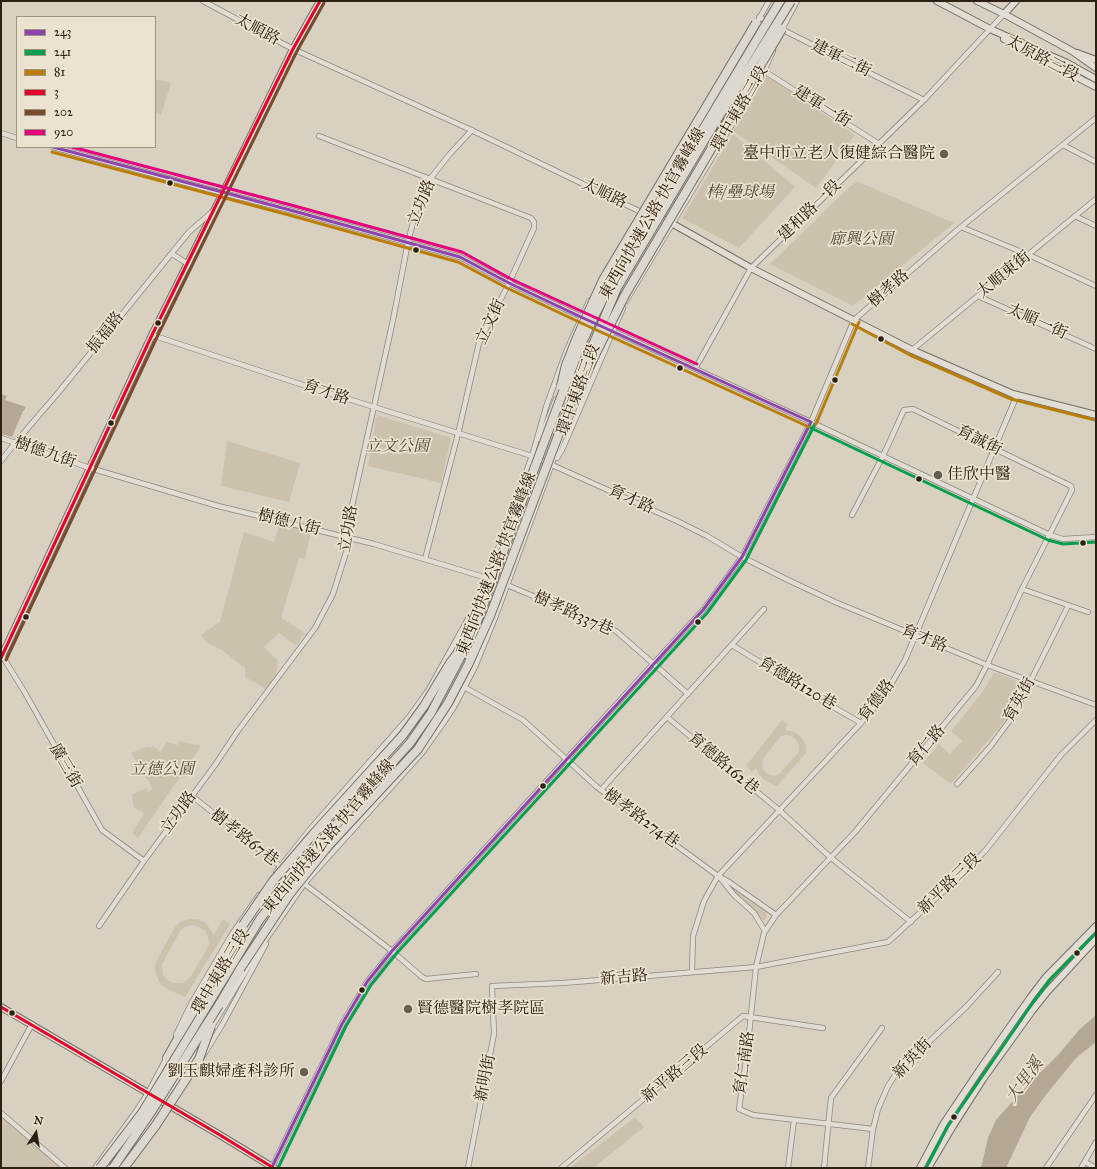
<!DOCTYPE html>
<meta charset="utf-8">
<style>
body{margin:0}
#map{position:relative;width:1097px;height:1169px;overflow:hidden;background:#d8d0c1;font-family:"IM FELL Great Primer",serif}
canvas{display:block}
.frame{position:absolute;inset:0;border:2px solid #2b2012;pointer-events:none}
.legend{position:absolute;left:16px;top:16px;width:140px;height:132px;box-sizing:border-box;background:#ece2d0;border:1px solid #9f9484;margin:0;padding:5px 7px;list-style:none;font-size:12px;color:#2b2012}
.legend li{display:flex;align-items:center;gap:8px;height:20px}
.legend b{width:20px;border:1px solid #9f9484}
.north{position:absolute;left:16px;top:1113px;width:40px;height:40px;-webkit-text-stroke:3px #ece2d0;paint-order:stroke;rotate:12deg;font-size:11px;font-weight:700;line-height:16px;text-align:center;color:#2b2012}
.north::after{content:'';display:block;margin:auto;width:14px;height:18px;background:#2b2012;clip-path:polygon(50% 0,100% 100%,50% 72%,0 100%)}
</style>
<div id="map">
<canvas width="1097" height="1169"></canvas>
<div class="frame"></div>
<ul class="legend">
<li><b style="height:5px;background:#8e44ad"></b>243</li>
<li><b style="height:5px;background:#029f4e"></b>241</li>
<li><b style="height:5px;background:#ba7e05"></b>81</li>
<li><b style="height:5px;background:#e4002b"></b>3</li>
<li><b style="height:5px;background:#7a4b2a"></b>202</li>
<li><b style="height:5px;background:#e5007d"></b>920</li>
</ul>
<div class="north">N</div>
</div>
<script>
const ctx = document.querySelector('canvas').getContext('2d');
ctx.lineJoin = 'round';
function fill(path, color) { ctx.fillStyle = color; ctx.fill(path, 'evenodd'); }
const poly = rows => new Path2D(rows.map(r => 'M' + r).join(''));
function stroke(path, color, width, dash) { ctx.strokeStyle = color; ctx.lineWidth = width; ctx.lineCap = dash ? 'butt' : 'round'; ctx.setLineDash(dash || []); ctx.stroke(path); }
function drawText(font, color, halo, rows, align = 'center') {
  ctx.font = font + ' "IM FELL Great Primer","Noto Serif TC",serif'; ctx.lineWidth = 3.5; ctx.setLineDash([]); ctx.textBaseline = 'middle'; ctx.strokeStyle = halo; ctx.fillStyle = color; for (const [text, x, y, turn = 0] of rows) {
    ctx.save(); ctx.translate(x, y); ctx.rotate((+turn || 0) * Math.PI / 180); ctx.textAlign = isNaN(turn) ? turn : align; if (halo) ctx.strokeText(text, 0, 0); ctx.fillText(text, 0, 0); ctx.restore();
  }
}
fill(poly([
 [766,76,855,135,816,188,733,131],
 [155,79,171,83,161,115,155,113],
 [733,134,795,187,739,248,682,218],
 [856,181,954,223,853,306,770,264],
 [377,415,451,438,441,483,368,466],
 [227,441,300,463,289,502,221,486],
 [280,523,311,531,305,559,299,558,281,618,305,633,296,645,279,633,264,647,278,661,276,675,266,689,245,677,245,668,222,650,206,642,201,635,220,622,244,532,274,542],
 [997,673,1023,683,1024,687,1009,716,951,784,923,763,939,744,950,754,962,741,951,731,974,703,986,687,993,674],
 [782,720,788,725,785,730,795,732,803,739,806,746,806,753,777,786,766,781,760,776,756,768,752,772,746,766],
 [787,735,793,737,797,741,799,746,799,752,779,774,774,776,769,775,763,769,762,760,781,736],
 [179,741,201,746,138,838,132,833,144,813,134,808,132,795,146,788,148,792,153,789,131,753,148,746,150,748,153,746,161,752,167,742,178,745],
 [732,888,766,911,767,916,764,921,732,889],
 [190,919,198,919,206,923,214,935,223,919,230,924,185,997,167,989,161,985,156,975,155,966,156,962,175,927,181,921],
 [192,925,199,927,205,931,208,938,209,945,190,978,182,983,173,983,167,980,163,975,162,964,180,931,185,927],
 [1,1117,61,1168,1,1168],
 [635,1117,644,1127,593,1168,570,1168]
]), '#ccc1ac');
fill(poly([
 [1,394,7,396,5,400,26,407,24,411,23,411,12,437,1,434],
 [1096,1015,1096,1042,1076,1058,1045,1096,1030,1117,1006,1168,981,1168,988,1138,996,1120,1029,1083,1030,1078,1035,1076,1037,1072,1041,1072,1058,1055,1080,1029]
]), '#b4a793');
const street = poly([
 [203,1,293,49,469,129,639,211],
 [759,17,793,35,924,100],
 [756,24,769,1],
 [781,31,797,1],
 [743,55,750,39],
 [764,71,879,144],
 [1,133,17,138],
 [319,136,531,218,534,222,534,228,509,283,479,343,458,434,425,559],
 [1063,145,1096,162],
 [53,147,223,193,290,210,460,257,509,283,584,318],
 [681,157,716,100],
 [1075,216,1096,226],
 [961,227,1029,255,1096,286],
 [172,254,188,264],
 [978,296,1096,349],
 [626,301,764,71,773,51],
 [615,302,620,292,665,219],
 [591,321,811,422,1050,535,1063,539,1096,537],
 [152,335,303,385,532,456,677,521,707,536,742,557,788,580,835,602,987,665,1096,705],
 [912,350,1096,199],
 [695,369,751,268,924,100,1004,14],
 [1,438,90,468,218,506,374,544,487,578],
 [540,439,556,399],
 [557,458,562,450,623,308],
 [1,461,15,443,58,393,189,232,213,211],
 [852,515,883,456,904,410,913,409,1071,486,1072,490,1022,589,988,663,976,686,855,832,776,915,764,933,756,967,747,1053,739,1109,753,1115,873,1129],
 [507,585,616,631,688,694],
 [1022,589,1088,612],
 [732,645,823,701,861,723],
 [458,651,481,595,532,456,546,407,566,352,589,301],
 [1,654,24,691,102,830,144,861],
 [464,687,523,720,597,787,718,876,729,882,776,915],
 [667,717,779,810,830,857,911,922],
 [957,784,990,747,1013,716,1068,606],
 [601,790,764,609],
 [192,796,281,867],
 [276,872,311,828,409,717,429,689,469,617],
 [721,879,734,895,754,913,765,931],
 [302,882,392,951,422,977,426,979,476,974],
 [99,926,144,861,215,765,237,732,315,628,333,594,349,543,345,538,393,320,408,242,417,207,430,179,449,155,472,130],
 [692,972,693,936,704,901,718,876,861,723,885,695,905,660,1017,395],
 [195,1017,258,911,288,871,329,822],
 [211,1028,258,951,304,884,422,753,442,725,454,707,475,667,495,618,564,431],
 [176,1035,191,1004,232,934,259,895],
 [203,1056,222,1025,266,944],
 [1,1081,32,1024],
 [162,1103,201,1044],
 [1,1113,65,1168],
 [1085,1162,1096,1168],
 [272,1167,342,1024,367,982,392,951,480,854,653,664,703,610,742,557,811,422,854,320,961,227,1096,118],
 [95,1168,137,1110,148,1093,167,1057],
 [468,1168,494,1034,492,986,563,983,756,967,888,942,958,878,985,851,1061,755,1096,720],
 [561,1168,743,1016,823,1028],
 [788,1168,794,1120],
 [824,1168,831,1098,882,1028],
 [868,1168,873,1129,878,1109,888,1086,897,1072,966,1007,998,972],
 [1046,1168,1096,1095],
 [1081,1168,1096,1142]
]);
const secondary = poly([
 [937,1,990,29,1067,63,1096,79],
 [977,1,1004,14,1072,51,1096,68],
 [1004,14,1016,1],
 [1004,39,1096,87],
 [1077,53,1096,60],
 [656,218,673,224,751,268,912,350,1013,394,1096,415],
 [1,658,152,335,223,193,293,49,320,1],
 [1,1007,220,1135,274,1168],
 [920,1168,944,1123,983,1065,1030,998,1046,977,1096,926],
 [928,1168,953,1126,983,1079,1032,1011,1047,992,1096,939]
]);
const highway = poly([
 [219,1005,240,969],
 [167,1058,243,925]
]);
stroke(street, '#8d877d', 6);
stroke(secondary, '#746f65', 8);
stroke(highway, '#746f65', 10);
stroke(street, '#e1ddd5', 4.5);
stroke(secondary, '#e1ddd5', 6);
stroke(highway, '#dcd8cf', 8);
const highwayBridge = poly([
 [589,367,625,295,782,29],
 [561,386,566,365,578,335,603,280,756,23],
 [243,925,273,881,315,832,403,735,424,706,450,663,460,650],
 [240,969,289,895,329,845,418,749,448,703,468,665,490,616,587,359,617,288,705,139,791,1],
 [100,1168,142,1113,260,919,323,839,410,743,431,713,472,635,579,349,593,319,612,281,780,1],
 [113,1168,151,1112,219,1005],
 [124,1168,156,1125,199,1059,211,1026]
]);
stroke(highwayBridge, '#746f65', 10, []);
stroke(highwayBridge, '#dcd8cf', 8);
stroke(poly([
 [53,147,290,210,460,257,509,283,581,317,811,422],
 [272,1167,342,1024,367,982,392,951,703,610,742,557,811,422]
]), '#8e44ad', 3);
stroke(poly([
 [809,427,1048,540,1063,544,1096,542],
 [278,1168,346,1026,371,985,396,954,707,613,746,560,815,424],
 [926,1168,948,1126,1034,1001,1050,980,1096,933]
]), '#029f4e', 3);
stroke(poly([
 [52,152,289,215,458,262,507,288,579,322,809,427],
 [852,324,910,355,1011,399,1095,420],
 [816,424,859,322]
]), '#ba7e05', 3);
stroke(poly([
 [1,658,152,335,293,49,320,1],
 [1,1007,220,1135,272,1167]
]), '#e4002b', 3);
stroke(poly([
 [6,660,157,337,297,51,324,3]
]), '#7a4b2a', 3);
stroke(poly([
 [72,147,291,205,462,252,511,279,697,364]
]), '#e5007d', 3);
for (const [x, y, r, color] of [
 [944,154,5,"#685e4f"],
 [170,183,3.5,"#2b2012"],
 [416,250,3.5,"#2b2012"],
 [158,323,3.5,"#2b2012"],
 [881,339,3.5,"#2b2012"],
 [680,368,3.5,"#2b2012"],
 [835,380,3.5,"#2b2012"],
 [111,423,3.5,"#2b2012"],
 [938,475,5,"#685e4f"],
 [919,479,3.5,"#2b2012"],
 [1083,543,3.5,"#2b2012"],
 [26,617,3.5,"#2b2012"],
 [698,622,3.5,"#2b2012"],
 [543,786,3.5,"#2b2012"],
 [1077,953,3.5,"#2b2012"],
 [362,990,3.5,"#2b2012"],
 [408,1009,5,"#685e4f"],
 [12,1013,3.5,"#2b2012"],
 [304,1072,5,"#685e4f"],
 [954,1117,3.5,"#2b2012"]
]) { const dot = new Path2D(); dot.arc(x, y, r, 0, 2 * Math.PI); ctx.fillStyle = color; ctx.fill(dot); stroke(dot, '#ece2d0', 1.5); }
drawText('16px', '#2b2012', '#ece2d0', [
 ["太順路",257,30,28],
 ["建軍二街",841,59,26],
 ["太原路三段",1042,59,28],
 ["建軍一街",822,107,32],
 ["環中東路三段",740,109,-60],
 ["太順路",604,194,26],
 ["立功路",422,203,-68],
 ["建和路一段",810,211,-44],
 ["東西向快速公路 快官霧峰線",653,214,-60],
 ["太順東街",1004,275,-39],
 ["樹孝路",889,289,-41],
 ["立文街",491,322,-65],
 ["太順一街",1037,322,24],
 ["振福路",106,333,-51],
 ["環中東路三段",579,390,-70],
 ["育才路",326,393,18],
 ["育誠街",979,441,26],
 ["樹德九街",45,453,19],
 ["育才路",631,500,24],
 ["樹德八街",289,523,14],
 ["立功路",349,529,-81],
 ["東西向快速公路 快官霧峰線",497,564,-69],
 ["樹孝路337巷",573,614,24],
 ["育才路",924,639,22],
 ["育德路120巷",797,684,31],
 ["育英街",1020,700,-61],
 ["育德路",877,701,-53],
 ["育仁路",927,746,-50],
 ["育德路162巷",723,764,40],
 ["廣三街",65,766,60],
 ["立功路",179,813,-54],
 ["樹孝路274巷",641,819,36],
 ["東西向快速公路 快官霧峰線",329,837,-50],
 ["樹孝路67巷",244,838,38],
 ["新平路三段",950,884,-44],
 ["環中東路三段",221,972,-59],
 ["新吉路",624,978,-5],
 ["新英街",913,1059,-47],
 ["育仁南路",745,1063,-82],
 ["新平路三段",675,1074,-40],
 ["新明街",486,1078,-79]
]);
drawText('16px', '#2b2012', '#ece2d0', [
 ["臺中市立老人復健綜合醫院",935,154],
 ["佳欣中醫",947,475,"left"],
 ["賢德醫院樹孝院區",417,1009,"left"],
 ["劉玉麒婦產科診所",295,1072]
], 'right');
drawText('italic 16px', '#514534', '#ece2d0', [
 ["棒/壘球場",740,193],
 ["廊興公園",861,240],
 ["立文公園",397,447],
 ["立德公園",162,770]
]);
drawText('italic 17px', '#554938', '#ece2d0', [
 ["大里溪",1025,1081,-54]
]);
</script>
